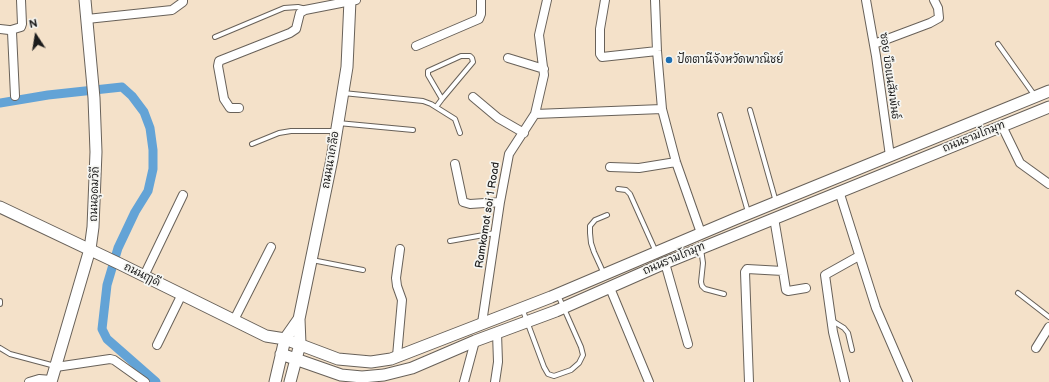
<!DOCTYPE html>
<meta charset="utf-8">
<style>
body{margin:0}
#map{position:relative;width:1049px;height:382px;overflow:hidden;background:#f4e1c9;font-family:"Balsamiq Sans",sans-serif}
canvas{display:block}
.north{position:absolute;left:16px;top:16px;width:40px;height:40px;-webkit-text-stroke:3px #f6f6f2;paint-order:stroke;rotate:348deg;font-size:11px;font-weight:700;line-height:16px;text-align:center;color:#1c1c1c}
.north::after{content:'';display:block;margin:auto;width:14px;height:18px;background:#1c1c1c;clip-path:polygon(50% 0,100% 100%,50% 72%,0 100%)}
</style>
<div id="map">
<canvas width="1049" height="382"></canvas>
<div class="north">N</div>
</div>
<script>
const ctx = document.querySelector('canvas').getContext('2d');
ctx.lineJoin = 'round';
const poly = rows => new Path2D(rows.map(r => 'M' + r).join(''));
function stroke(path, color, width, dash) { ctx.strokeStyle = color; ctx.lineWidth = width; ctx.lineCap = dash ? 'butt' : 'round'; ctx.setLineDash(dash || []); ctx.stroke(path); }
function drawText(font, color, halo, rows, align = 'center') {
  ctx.font = font + ' "Balsamiq Sans","Playpen Sans Thai",sans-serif'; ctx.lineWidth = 3.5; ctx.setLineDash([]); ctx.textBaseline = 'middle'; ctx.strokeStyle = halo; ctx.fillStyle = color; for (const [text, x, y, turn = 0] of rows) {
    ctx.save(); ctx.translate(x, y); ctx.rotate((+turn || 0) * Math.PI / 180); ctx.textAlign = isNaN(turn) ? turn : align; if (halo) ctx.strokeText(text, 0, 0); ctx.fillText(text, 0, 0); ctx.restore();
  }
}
stroke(poly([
 [0,103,48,95,122,87,132,96,144,112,150,128,153,150,153,169,148,191,135,212,118,248,107,285,102,329,107,339,156,382]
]), '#63a3d6', 9);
const lane = poly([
 [215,37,284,8,298,7,306,9],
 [998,44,1035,96],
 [343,93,423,101,431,104,455,119,460,133],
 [436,107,442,99,473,62,472,58,470,56,461,56,428,71,428,75,442,99],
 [750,110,776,202],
 [720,115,748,212],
 [338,123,413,130],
 [252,144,279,133,291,131,335,131],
 [618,189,626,190,630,194,656,252],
 [450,241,495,233],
 [701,249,703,263,701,282,702,286,705,289,724,294],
 [312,260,363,270],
 [604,274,594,252,591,243,590,233,590,226,595,220,607,215],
 [1018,293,1049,317],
 [0,304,0,301],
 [522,308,544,367,548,374,554,376,571,370,579,363,583,355,581,347,558,295],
 [831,320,844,328,848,333,852,350],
 [0,348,10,354,55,366]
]);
const street = poly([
 [605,0,600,29,600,54,602,57,657,51],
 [655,0,657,51,662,109,676,162,701,233],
 [866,0,876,56,890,156],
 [87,19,172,10,183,2,183,0],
 [0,29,9,30,12,32,15,96],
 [11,30,21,27,22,24,21,0],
 [874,44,930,23,939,18,938,8,934,0],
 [416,46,479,19,481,14,481,0],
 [508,58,544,69],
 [473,97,498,118,524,133],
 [239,108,230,108,224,99,218,66,219,61,290,33,296,29,300,13,305,10,356,0],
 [535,114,662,109],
 [1002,126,1020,163,1049,184],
 [455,164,463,202,470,204,500,202],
 [610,167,639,168,676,162],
 [839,191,876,308,908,382],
 [665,263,688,344],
 [783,271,786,290,788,291,806,288],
 [144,276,183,195],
 [610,288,649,382],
 [234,320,271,247],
 [482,323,500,202,509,154,535,114,544,75,539,35,547,0],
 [157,345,182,294],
 [1036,348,1049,327],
 [397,356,402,300,397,286,396,278,400,249],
 [56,367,110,359,114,360,145,382],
 [29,382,39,379,52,380],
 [464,382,475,341],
 [495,382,498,362,497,333],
 [749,382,745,272,747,269,783,271,774,218],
 [845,382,833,332,825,275,859,256]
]);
const secondary = poly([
 [0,207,120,264,266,336,285,339,338,359,371,362,391,359,551,297,735,219,1049,91],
 [281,354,341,375,362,377,384,375,412,368,475,341,556,311,665,263,1049,107],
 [51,382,90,249,93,227,96,152,94,98,85,0],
 [275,382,285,339,299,319],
 [290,382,300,344,299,319,332,159,347,67,350,0]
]);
stroke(lane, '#686159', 6);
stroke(street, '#686159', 10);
stroke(secondary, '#686159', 13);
stroke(lane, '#fff', 4);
stroke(street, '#fff', 8);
stroke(secondary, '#fff', 11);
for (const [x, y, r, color] of [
 [669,60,4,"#1f6fb2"]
]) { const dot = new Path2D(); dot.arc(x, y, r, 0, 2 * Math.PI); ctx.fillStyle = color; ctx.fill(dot); stroke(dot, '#f6f6f2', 1.5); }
drawText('11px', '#1c1c1c', '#f6f6f2', [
 ["ปัตตานีจังหวัดพาณิชย์",677,60]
], 'left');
drawText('11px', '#1c1c1c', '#f6f6f2', [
 ["ซอย บือแนสัมพันธ์",889,76,82],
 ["ถนนรามโกมุท",974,137,-22],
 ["ถนนนาเกลือ",331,160,-80],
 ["ถนนอุดมวิถี",95,194,-88],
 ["Ramkomot soi 1 Road",488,215,-81],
 ["ถนนรามโกมุท",674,259,-23],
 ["ถนนฤๅดี",142,275,26]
]);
</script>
